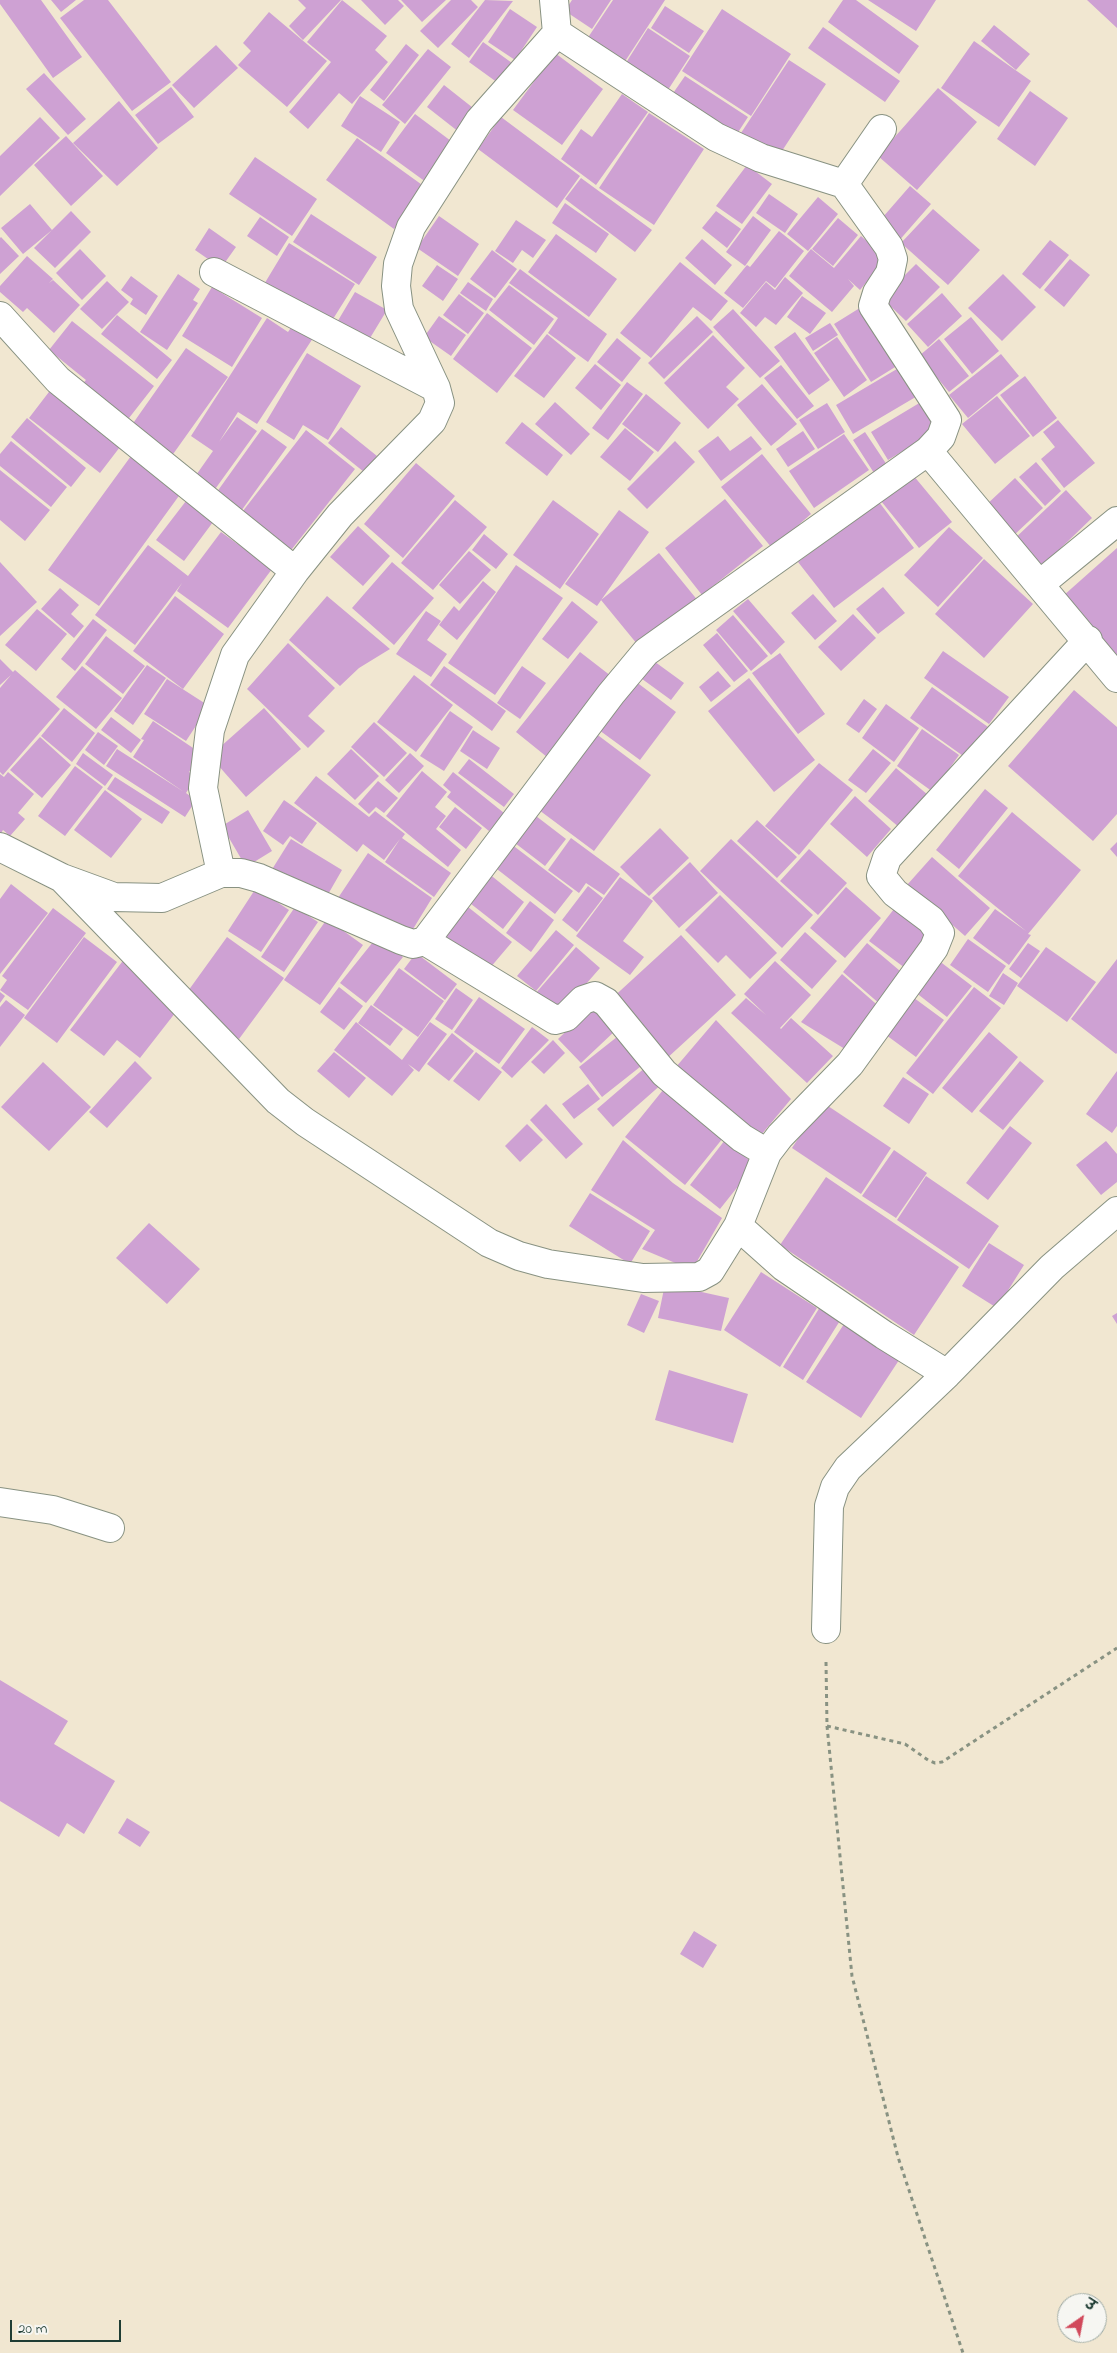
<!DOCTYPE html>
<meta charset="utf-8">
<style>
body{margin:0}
#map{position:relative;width:1117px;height:2353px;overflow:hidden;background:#f1e7d1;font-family:"Indie Flower","Playpen Sans Deva",sans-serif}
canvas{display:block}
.north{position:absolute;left:1057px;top:2293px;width:50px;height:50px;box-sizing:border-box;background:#f6f6f2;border:1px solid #a0aca6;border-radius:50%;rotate:33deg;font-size:14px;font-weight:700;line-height:20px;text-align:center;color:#1f3d34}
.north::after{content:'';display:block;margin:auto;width:18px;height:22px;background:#d1495b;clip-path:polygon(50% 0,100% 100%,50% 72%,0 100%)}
.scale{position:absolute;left:10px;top:2320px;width:111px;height:22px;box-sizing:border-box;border:2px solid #1f3d34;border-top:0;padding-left:6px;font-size:15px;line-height:18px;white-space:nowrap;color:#1f3d34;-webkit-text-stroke:4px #f6f6f2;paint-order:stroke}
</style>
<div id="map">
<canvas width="1117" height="2353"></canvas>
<div class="north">उ</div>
<div class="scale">20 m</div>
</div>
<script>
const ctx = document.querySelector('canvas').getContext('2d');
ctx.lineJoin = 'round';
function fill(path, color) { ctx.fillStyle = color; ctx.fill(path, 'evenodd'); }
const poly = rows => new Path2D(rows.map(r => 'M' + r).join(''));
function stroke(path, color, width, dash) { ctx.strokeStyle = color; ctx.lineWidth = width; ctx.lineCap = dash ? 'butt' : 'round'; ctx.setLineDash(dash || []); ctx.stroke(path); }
fill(poly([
 [0,0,41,0,82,57,53,78,0,4],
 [51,0,76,0,61,12],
 [84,0,108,0,171,82,132,111,60,18],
 [298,0,341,0,303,40,289,26,306,8],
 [342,0,387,36,375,50,388,62,352,104,339,93,308,129,289,112,331,62,307,42],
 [361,0,398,0,404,6,385,25],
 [401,0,446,0,422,22],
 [451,0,471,0,478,7,438,48,420,31],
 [485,0,513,1,469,58,451,44],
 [572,0,611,0,592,29,565,11],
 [613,0,665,0,622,66,585,42],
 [843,0,856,0,919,46,899,74,828,22],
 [868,0,936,0,916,31],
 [1087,0,1117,0,1117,28],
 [665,6,704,31,689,53,651,28],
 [510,9,537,27,515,60,488,42],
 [722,9,791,54,751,116,682,71],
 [269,12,327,61,287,107,238,65,251,51,243,43],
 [994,25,1030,54,1016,70,981,41],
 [823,27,900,81,885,102,808,48],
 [648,28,690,56,664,96,622,69],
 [974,41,1031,81,999,127,941,88],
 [483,42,512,63,498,83,469,62],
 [406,44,419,55,384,101,370,90],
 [216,45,238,68,194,108,172,85],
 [428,49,451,67,405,124,382,105],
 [555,53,603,89,562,145,513,110],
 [789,60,826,84,778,157,741,133],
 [44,73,86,119,68,135,26,89],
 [685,76,748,117,733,140,669,99],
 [444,85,482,115,464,136,427,107],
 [171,87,194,117,158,144,135,115],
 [938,88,977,122,917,190,878,156],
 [1030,91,1068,118,1035,166,997,139],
 [622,94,648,112,596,185,561,159,581,129,592,137],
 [360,96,400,122,381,152,341,126],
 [119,101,158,148,117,186,73,143],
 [649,113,704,149,654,225,599,188],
 [415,114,459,147,430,185,386,153],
 [40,117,60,138,0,196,0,156],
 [501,117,580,176,557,208,478,149],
 [66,136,103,176,71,206,34,165],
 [357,138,425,187,394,229,326,180],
 [255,157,317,199,292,236,229,194],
 [747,165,772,184,742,224,716,206],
 [581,178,652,230,635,252,565,199],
 [910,186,931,204,897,243,876,225],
 [769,194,798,214,785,233,756,213],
 [818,197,838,214,808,251,787,234],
 [565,203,609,234,596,253,552,223],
 [30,204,52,230,23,254,1,228],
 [933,209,980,250,948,285,901,243],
 [71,211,91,232,55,268,34,248],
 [716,211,741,229,727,248,702,228],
 [311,214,377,257,359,285,293,242],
 [439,216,479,244,458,276,417,248],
 [753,216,771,230,745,266,726,252],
 [260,217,289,237,277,256,247,236],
 [838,218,858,235,833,266,812,249],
 [516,220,546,240,533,258,522,250,513,263,495,251],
 [209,228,236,247,221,268,195,250],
 [779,231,804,251,775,288,766,281,743,308,724,293,747,265,750,267],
 [556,234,617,279,589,317,528,272],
 [861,236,886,258,860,290,848,279,854,286,832,312,789,276,811,249,834,268],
 [1,237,19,256,0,274,0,238],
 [702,239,732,265,715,285,685,258],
 [1050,240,1069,255,1040,289,1022,274],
 [289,243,355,284,328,327,263,286],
 [80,249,106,276,82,300,56,273],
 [492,250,517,269,495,298,470,279],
 [27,256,53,279,49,283,53,280,80,305,54,333,27,308,23,312,0,292,0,286],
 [1070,259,1090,275,1064,307,1044,290],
 [680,262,728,301,711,321,693,307,651,358,620,333],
 [916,264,940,287,906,321,882,298],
 [437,265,458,279,443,301,422,286],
 [520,269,607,334,588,362,548,333,558,318,509,283],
 [178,274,200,289,193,300,198,303,167,350,140,332],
 [1003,274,1036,307,1002,341,968,308],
 [131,276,158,296,146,315,130,304,133,299,121,290],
 [785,277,803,293,776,325,765,317,756,327,740,313,766,282,775,290],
 [107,281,129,302,102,329,80,309],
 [468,282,493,299,486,311,460,293],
 [509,285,554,319,534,345,489,310],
 [212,287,262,318,232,367,182,336],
 [355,292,387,310,364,348,333,329],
 [942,293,962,316,928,347,907,324],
 [459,294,484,313,468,334,443,315],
 [802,296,826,313,810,334,787,317],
 [863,306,900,364,871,382,834,324],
 [733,309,780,361,760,378,713,327],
 [487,313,532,348,497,393,453,359],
 [117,315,172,360,157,379,101,334],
 [439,316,466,335,451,356,424,337],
 [697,316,713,332,664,379,648,363],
 [971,317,999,351,972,374,944,339],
 [267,318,288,332,295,322,315,335,257,424,238,412,219,442,237,417,257,431,213,492,194,478,213,451,191,436],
 [72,321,154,386,122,427,76,391,86,380,49,350],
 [830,323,838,335,813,351,805,338],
 [795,332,830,380,809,395,774,347],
 [547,334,576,358,544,398,514,376],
 [713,335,745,368,726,387,739,399,708,429,664,383],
 [837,337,867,380,844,397,814,353],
 [617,338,641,358,622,382,597,362],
 [939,339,969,376,949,392,919,356],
 [186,348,228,377,171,457,129,429],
 [307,353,361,386,328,440,303,425,294,440,266,422],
 [1001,354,1019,376,968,418,949,395],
 [595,364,621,385,601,410,575,388],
 [781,365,814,406,797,419,764,378],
 [902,366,919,395,853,434,836,405],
 [1025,376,1057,418,1033,437,1000,395],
 [627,382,643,394,608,440,592,428],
 [762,384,797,424,771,446,737,405],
 [52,388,123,443,100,473,29,418],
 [646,394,681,423,658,452,622,424],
 [997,396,1030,436,995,464,962,424],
 [555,402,590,434,571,455,535,424],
 [921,402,939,429,888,460,871,432],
 [827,403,845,432,818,449,799,420],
 [27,418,86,468,71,487,11,437],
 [1058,420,1095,463,1064,488,1041,459,1055,447,1043,432],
 [522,422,563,455,547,476,505,443],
 [341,427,377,456,364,472,328,443],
 [625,428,654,452,630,481,600,457],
 [262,429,287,447,239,514,214,496],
 [306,430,355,469,288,554,239,516],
 [803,431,815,449,788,467,776,449],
 [865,432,887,465,874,473,853,440],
 [844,434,869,470,814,508,789,471],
 [718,436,730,451,751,436,762,449,721,481,698,451],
 [11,441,67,487,51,507,0,466,0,454],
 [675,441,695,462,647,509,627,489],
 [762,454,811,514,772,548,721,487],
 [131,456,181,493,99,606,48,570],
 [1036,462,1061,491,1045,506,1019,477],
 [416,463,455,496,403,558,364,524],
 [0,470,50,510,25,541,0,520],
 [913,475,952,522,919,548,881,501],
 [1015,478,1043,508,1013,536,985,506],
 [1066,490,1092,518,1037,571,1011,542],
 [725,499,763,546,702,595,665,548],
 [455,500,487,527,433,590,401,563],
 [553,500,599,534,560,589,513,555],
 [186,501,213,522,184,561,156,540],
 [879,502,914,548,834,608,798,562],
 [619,510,649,532,597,606,565,584],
 [358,526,390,556,363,586,330,557],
 [949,527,983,558,938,607,904,575],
 [221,532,272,569,228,628,177,591,182,583,135,645,95,615,148,545,188,576],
 [484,534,508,554,496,569,472,550],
 [1117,548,1117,657,1063,596],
 [469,551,491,570,460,604,439,585],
 [659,553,699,602,642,650,601,600],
 [984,559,1033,604,984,658,935,614],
 [0,562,37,602,0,636],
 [392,562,434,598,394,645,352,608],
 [516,565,563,598,495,695,448,663],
 [483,581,496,592,457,640,439,625,454,606,459,611],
 [883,587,905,613,878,634,856,609],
 [60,588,79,605,71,614,84,626,74,638,41,609],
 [813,594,837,621,815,640,791,613],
 [175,596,224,634,183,689,133,651],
 [327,596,390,649,359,668,340,686,289,640],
 [748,599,785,642,771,655,733,611],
 [572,601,598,622,568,659,542,639],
 [37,609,67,634,36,671,5,645],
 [426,611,441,621,427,640,447,654,431,677,396,654],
 [853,614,876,638,841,671,818,647],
 [733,615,768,656,751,671,716,630],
 [93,619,107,630,75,671,61,659],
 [717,633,748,671,734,682,703,645],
 [106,636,145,666,123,694,85,664],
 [288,643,335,688,308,716,325,731,308,748,247,689],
 [943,651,1009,697,989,724,924,678],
 [580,652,611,676,547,757,516,732],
 [780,653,825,714,798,734,752,673],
 [0,659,13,672,15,670,60,709,3,775,0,772,0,688,11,675,0,685],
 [651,659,684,683,671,700,638,676],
 [147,665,166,678,133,725,114,711],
 [82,666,122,698,96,729,56,697],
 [444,666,506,711,492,731,430,685],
 [522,666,546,683,520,719,497,703],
 [718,671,731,686,711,702,699,687],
 [414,675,453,705,416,752,377,722],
 [749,678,815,760,774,792,708,711],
 [167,679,209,706,186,741,144,714],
 [635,681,676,712,640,760,599,730],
 [932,687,988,727,966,758,910,718],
 [1074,690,1117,727,1117,814,1093,841,1008,766],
 [864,699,877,709,859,733,846,724],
 [886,704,919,728,894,762,862,738],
 [64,708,95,733,72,762,41,736],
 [264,708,301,749,246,797,210,756],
 [450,711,473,727,444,771,420,756],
 [111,717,141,740,131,753,101,730],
 [153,721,202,754,189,772,196,777,186,793,196,800,185,817,106,766,117,749,184,792,133,757,144,740,141,739],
 [374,722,407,753,384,777,351,747],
 [922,729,959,755,933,792,897,766],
 [473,730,500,748,487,769,460,751],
 [98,732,118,746,104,765,85,750],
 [595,733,651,775,594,851,539,810],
 [40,737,71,765,42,798,10,770],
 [351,749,379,776,355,800,327,774],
 [873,749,891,763,866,793,848,780],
 [83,753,113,775,105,786,76,764],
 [410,753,424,766,399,793,385,780],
 [469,759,514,794,504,807,458,773],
 [819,763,853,790,799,855,765,826],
 [75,766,103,787,65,836,38,816],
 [896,768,928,795,900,828,868,801],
 [422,771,447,792,435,807,446,816,436,829,461,850,448,867,386,816],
 [8,772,34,794,18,813,25,819,10,836,3,830,0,835,0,774,4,777],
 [453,772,504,813,489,831,447,797,451,792,443,785],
 [316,776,369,817,375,811,405,834,402,838,451,873,434,897,385,862,400,839,384,860,363,844,357,852,294,803],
 [115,777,170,812,162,824,107,789],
 [378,781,398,798,384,813,376,807,369,814,358,804],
 [985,789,1008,808,959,869,936,850],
 [105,790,142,819,111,858,74,830],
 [855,796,891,829,867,857,830,824],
 [284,800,317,823,302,844,290,836,283,845,263,831],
 [455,807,482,828,466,849,439,827],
 [248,810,272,851,246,867,222,826],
 [1012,812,1081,870,1028,934,1031,935,1009,965,973,938,995,909,1026,931,958,876],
 [536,816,566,839,545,866,515,843],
 [757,820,797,857,777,878,737,841],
 [660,828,689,858,649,896,620,867],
 [571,838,620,874,604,895,586,883,579,893,548,870],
 [291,839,342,870,323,903,271,871],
 [731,839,813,915,782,948,700,871],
 [1117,842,1117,857,1110,849],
 [511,844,573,891,555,914,493,866],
 [809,849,847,883,818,915,780,881],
 [368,853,432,898,410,934,338,898],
 [932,857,990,908,965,936,907,885],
 [690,862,718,893,679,928,652,898],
 [488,873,524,902,503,929,466,900],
 [620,877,653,901,623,941,644,957,630,975,576,936],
 [11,884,48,913,0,974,0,899],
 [588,886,603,898,577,932,562,920],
 [846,887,881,918,845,958,810,928],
 [256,888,289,910,261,952,228,931],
 [720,895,777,953,750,979,726,955,718,963,685,930],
 [530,901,554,920,531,952,506,933],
 [463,903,512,942,484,975,434,942],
 [295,907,318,922,284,972,261,957],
 [53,908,86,933,28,1010,0,990,7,980,2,976],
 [894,909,933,940,909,971,869,941],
 [327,919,363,945,320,1005,284,980],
 [556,930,574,945,536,991,517,976],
 [805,932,837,961,812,989,780,960],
 [681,935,736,995,665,1060,609,1001],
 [84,937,117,962,57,1043,24,1018],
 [227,937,284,978,239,1039,183,998],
 [377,937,403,957,366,1003,340,983],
 [968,939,1006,966,988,992,950,965],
 [867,943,906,976,881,1005,843,972],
 [1028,943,1040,951,1021,978,1009,969],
 [576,947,600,968,559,1015,535,994],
 [1046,947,1096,982,1067,1022,1017,986],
 [416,953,457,984,445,1000,404,969],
 [934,957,972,986,947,1017,910,988],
 [125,958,142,971,138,977,179,1008,140,1058,117,1040,104,1056,70,1030],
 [1117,959,1117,1053,1116,1054,1071,1019],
 [775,961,811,995,780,1028,781,1029,791,1018,833,1056,807,1083,731,1013,746,998,766,1015,744,994],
 [399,968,444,1001,418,1037,373,1005],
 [1003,973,1018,983,1004,1005,989,996],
 [842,974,883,1010,853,1054,801,1022],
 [339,987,363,1006,344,1030,320,1012],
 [974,987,1001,1008,933,1094,906,1073],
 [456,988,473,1000,452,1030,435,1019],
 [0,992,5,996,0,1003],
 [910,995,944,1020,916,1057,882,1032],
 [479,997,525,1029,499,1064,454,1032],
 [6,1000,25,1015,0,1047,0,1007],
 [371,1005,403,1029,390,1046,358,1023],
 [594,1005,616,1030,581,1063,558,1039],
 [716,1020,791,1099,756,1141,676,1067],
 [356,1022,402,1060,430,1022,447,1034,419,1072,408,1064,414,1070,392,1096,334,1050],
 [532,1027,549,1040,512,1078,501,1068],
 [989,1032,1018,1057,972,1113,942,1088],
 [452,1033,474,1051,449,1081,427,1064],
 [622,1033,645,1063,602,1097,579,1067],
 [553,1040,565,1053,544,1074,531,1062],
 [334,1052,366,1078,349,1098,317,1071],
 [476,1052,502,1072,479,1101,453,1081],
 [135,1061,152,1078,107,1128,89,1112],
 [1020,1061,1044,1081,1003,1130,979,1111],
 [43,1062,91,1107,49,1151,1,1107],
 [647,1066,663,1083,613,1127,597,1109],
 [1117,1071,1117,1126,1112,1133,1086,1114],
 [903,1077,929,1094,909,1124,883,1106],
 [588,1084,600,1099,574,1119,562,1104],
 [663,1090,723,1138,685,1185,625,1137],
 [822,1102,891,1148,861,1194,792,1148],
 [546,1104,583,1144,566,1159,530,1120],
 [527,1124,543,1140,520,1162,505,1146],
 [1010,1126,1032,1143,988,1200,966,1183],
 [623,1140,673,1183,722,1218,692,1270,642,1249,655,1230,591,1190],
 [725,1140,755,1165,720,1209,690,1185],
 [1106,1141,1117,1154,1117,1182,1101,1195,1076,1165],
 [894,1150,927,1173,896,1218,862,1196],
 [926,1176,999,1226,969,1269,897,1220],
 [826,1177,959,1267,914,1335,780,1245],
 [590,1193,650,1231,630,1264,569,1226],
 [149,1223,200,1269,167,1304,116,1258],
 [989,1243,1024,1265,997,1308,962,1286],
 [761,1272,817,1308,780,1367,724,1330],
 [665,1284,729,1298,721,1331,658,1318],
 [641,1294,659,1301,644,1333,627,1325],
 [820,1307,841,1319,803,1380,783,1367],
 [1117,1313,1117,1324,1112,1316],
 [846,1321,901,1357,861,1418,806,1382],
 [669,1370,748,1394,733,1443,655,1420],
 [0,1680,68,1721,54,1744,115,1781,84,1834,67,1823,59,1837,0,1801],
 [127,1818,150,1832,140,1847,118,1833],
 [694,1931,717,1945,703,1968,680,1954]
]), '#cea1d3');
const minor = poly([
 [557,33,716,137,761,158,844,184],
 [214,272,436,388],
 [0,316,58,380,295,571,340,515,432,421,440,403,436,388,399,309,396,286,398,264,411,227,479,121,557,33,554,0],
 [928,451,1117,678],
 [1040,584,1117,521],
 [0,847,62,878,114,897,162,898,221,873,241,873,259,878,401,940,413,944,425,941,611,694,646,652,928,451,941,437,947,420,873,306,877,293,890,273,893,259,889,247,844,184,882,129],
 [221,873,203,788,210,730,235,655,295,571],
 [62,878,278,1101,305,1122,489,1243,519,1256,548,1264,643,1278,699,1277,710,1271,738,1226,767,1153,780,1136,850,1064,934,948,940,933,931,920,895,893,881,876,887,858,1088,640],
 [425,941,555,1020,566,1017,583,1000,595,996,606,1002,664,1073,742,1138,767,1153],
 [738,1226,784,1267,884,1335,947,1374],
 [0,1502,53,1510,110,1528],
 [826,1629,829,1506,835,1487,848,1468,947,1374,1052,1267,1117,1211]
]);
stroke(minor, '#889282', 30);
stroke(poly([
 [826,1662,827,1726,852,1976,898,2157,963,2353],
 [827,1726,905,1744,928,1760,935,1763,942,1762,1117,1648]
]), '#889282', 3, [4, 4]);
stroke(minor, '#fff', 28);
</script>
